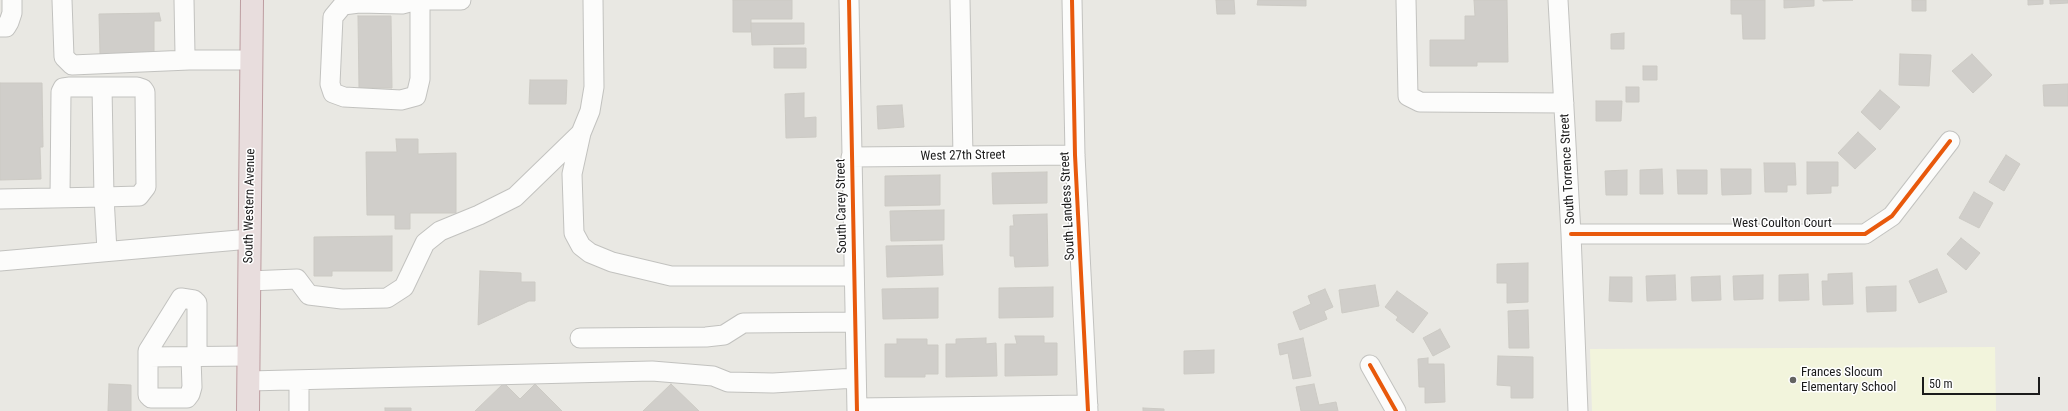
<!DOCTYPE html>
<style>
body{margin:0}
#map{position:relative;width:2068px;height:411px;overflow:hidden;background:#e9e8e3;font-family:"Roboto Condensed",sans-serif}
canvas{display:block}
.scale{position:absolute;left:1922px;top:377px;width:118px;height:18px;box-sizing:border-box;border:2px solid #1b1b1b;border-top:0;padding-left:5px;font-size:12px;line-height:14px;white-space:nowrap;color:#1b1b1b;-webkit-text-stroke:3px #fff;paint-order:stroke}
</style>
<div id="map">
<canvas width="2068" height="411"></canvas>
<div class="scale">50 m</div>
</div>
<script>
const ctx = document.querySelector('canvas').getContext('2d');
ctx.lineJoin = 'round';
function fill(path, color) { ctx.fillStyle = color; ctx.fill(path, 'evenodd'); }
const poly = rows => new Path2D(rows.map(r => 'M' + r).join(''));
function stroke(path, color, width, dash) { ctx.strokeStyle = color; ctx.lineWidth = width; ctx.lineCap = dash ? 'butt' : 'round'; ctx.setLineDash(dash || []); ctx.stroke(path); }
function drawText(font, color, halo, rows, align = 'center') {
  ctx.font = font + ' "Roboto Condensed",sans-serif'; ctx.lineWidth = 3; ctx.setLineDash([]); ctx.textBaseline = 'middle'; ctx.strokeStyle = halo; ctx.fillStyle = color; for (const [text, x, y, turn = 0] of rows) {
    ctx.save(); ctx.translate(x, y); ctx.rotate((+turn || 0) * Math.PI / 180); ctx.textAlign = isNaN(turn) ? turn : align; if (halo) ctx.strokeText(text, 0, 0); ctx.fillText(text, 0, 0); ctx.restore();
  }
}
fill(poly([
 [1995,347,1996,411,1592,411,1590,349]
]), '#f2f4dc');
const building = poly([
 [733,0,792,0,792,19,751,19,751,32,733,32,733,0],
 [1216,0,1234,0,1235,14,1217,14,1216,0],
 [1258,0,1306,0,1306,6,1257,5,1258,0],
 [1474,0,1507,0,1508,62,1477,62,1477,66,1430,66,1430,40,1465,40,1465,16,1475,16,1474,0],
 [1731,0,1765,0,1765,39,1743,39,1742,14,1731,14,1731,0],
 [1784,0,1814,0,1814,6,1784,8,1784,0],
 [1823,0,1853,0,1823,1,1823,0],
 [1912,0,1926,0,1926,11,1912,11,1912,0],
 [2028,0,2043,0,2043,4,2028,5,2028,0],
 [2050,0,2068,0,2068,3,2050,4,2050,0],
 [159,13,161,21,154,21,154,53,100,54,99,14,159,13],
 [358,16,391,16,392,88,359,88,358,16],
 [751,23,804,23,804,44,752,45,751,23],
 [1624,33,1624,49,1611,49,1611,34,1624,33],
 [774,48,806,48,806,68,774,68,774,48],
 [1900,54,1931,55,1929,86,1899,85,1900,54],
 [1972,54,1992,75,1973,93,1952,71,1972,54],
 [1643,66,1657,66,1657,80,1643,80,1643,66],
 [530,80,567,80,566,104,529,104,530,80],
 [0,83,42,83,43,147,40,147,41,179,0,180,0,83],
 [2068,84,2068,106,2044,106,2043,85,2068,84],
 [1626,87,1639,87,1639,102,1626,102,1626,87],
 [1880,90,1900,107,1880,130,1861,112,1880,90],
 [804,93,804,118,816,117,816,137,786,138,785,94,804,93],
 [1596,101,1622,101,1621,121,1596,121,1596,101],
 [902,105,904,127,878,129,877,106,902,105],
 [1858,132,1876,149,1855,169,1838,153,1858,132],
 [396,139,418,139,418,154,456,153,456,213,410,213,410,229,395,229,395,215,367,215,366,152,397,152,396,139],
 [2006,155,2020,164,2004,191,1989,182,2006,155],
 [1807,162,1838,162,1838,186,1831,186,1831,193,1807,194,1807,162],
 [1764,163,1795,163,1796,185,1787,185,1787,192,1765,192,1764,163],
 [1662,169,1663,194,1640,194,1640,170,1662,169],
 [1721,169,1751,169,1751,194,1722,195,1721,169],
 [1627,170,1627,195,1606,195,1605,171,1627,170],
 [1677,170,1707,170,1707,194,1678,194,1677,170],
 [1047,172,1047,203,993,204,992,173,1047,172],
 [940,175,940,205,885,206,885,176,940,175],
 [1974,192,1993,203,1979,228,1959,218,1974,192],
 [944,210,944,240,891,241,890,211,944,210],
 [1047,214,1048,266,1015,267,1014,256,1010,256,1010,226,1014,226,1013,215,1047,214],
 [392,236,392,271,332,271,332,276,314,276,314,237,392,236],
 [1961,238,1980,253,1966,270,1947,254,1961,238],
 [942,245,943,275,887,277,886,246,942,245],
 [1528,263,1528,302,1507,303,1507,283,1497,283,1497,264,1528,263],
 [1937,269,1947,292,1919,303,1909,281,1937,269],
 [480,271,521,273,521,282,535,282,535,301,529,301,478,325,480,271],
 [1852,273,1853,304,1823,305,1822,281,1828,281,1828,274,1852,273],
 [1808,274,1809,300,1779,301,1779,275,1808,274],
 [1675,275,1676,300,1647,301,1646,276,1675,275],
 [1763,275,1763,299,1734,300,1733,276,1763,275],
 [1720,276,1721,300,1692,301,1691,277,1720,276],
 [1610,277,1632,277,1632,302,1609,301,1610,277],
 [1375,285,1379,306,1342,313,1339,290,1375,285],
 [1896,286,1896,311,1867,312,1866,287,1896,286],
 [1053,287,1053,317,999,318,999,288,1053,287],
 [938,288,938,318,883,319,882,289,938,288],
 [1325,289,1333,307,1324,311,1327,319,1300,330,1293,312,1311,304,1308,296,1325,289],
 [1397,291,1428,313,1413,333,1396,320,1398,317,1385,307,1397,291],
 [1528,310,1529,348,1509,348,1508,311,1528,310],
 [1440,329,1450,347,1433,356,1423,338,1440,329],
 [1015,336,1044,336,1044,343,1057,343,1057,375,1005,376,1005,344,1017,344,1015,336],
 [986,338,986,344,996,343,997,376,946,377,946,344,956,344,956,339,986,338],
 [1303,338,1311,376,1293,379,1288,353,1280,355,1278,344,1303,338],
 [897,339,927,339,927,345,938,345,938,374,925,374,925,377,885,377,885,344,897,344,897,339],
 [1214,350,1214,373,1184,374,1184,351,1214,350],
 [1498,356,1533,357,1533,398,1511,398,1511,386,1497,385,1498,356],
 [1428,358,1428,364,1444,364,1445,402,1425,403,1425,387,1419,387,1418,359,1428,358],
 [504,383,520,399,535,384,562,411,475,411,504,383],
 [109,384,131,385,131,411,108,411,109,384],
 [671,384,699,411,643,411,671,384],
 [1314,384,1319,405,1336,402,1338,411,1301,411,1296,387,1314,384],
 [385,408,411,408,411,411,385,411,385,408],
 [1143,408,1164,409,1164,411,1143,411,1143,408]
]);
fill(building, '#d0ceca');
stroke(building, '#cccac4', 1);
const minor = poly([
 [62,0,64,57,72,65,189,60],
 [184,0,185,54,189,60,251,60],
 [417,0,402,4,359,3,343,5,333,17,330,84,333,93,344,97,401,100,416,96,420,79,420,0],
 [426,0,461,0],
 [849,0,857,411],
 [960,0,963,156],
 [1072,0,1075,155,1088,411],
 [1406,0,1408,96,1420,102,1564,103],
 [1558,0,1571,234,1578,411],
 [0,27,6,27,9,22,12,13,12,0],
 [581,133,572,174,574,233,581,246,590,253,612,262,671,276,854,276],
 [851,157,1075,155],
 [60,197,61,92,63,88,70,87,137,87,143,89,145,92,146,187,139,196,104,197,102,87],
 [0,199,104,197,107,251],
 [1571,234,1865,234,1892,216,1950,141],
 [0,261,250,239],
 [249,281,297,279,309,295,342,299,387,298,404,287,425,243,440,231,479,215,515,197,581,133,590,111,594,87,593,0],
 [580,338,706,337,724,335,743,323,855,322],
 [148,357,249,356],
 [191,357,192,387,190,394,187,398,151,398,148,395,148,351,181,298,194,300,197,303,197,357],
 [1370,365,1396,411],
 [249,381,652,371,713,376,728,382,773,383,856,378],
 [857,408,1088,405],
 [299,411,299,380]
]);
const highway = poly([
 [248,411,252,0]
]);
stroke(minor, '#c2c2bf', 21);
stroke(highway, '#bd9ca0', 24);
stroke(minor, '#fcfcfb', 19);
stroke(highway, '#e8dddd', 22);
stroke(poly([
 [849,0,857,411],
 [1072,0,1075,155,1088,411],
 [1571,234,1865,234,1892,216,1950,141],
 [1370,365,1396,411]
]), '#e8590c', 4);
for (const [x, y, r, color] of [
 [1793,380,4,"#636361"]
]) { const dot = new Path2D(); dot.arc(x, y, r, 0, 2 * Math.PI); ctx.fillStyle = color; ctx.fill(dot); stroke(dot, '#fff', 1.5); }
drawText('13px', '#1b1b1b', '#fff', [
 ["West 27th Street",963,156,-1],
 ["South Torrence Street",1568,169,-93],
 ["South Western Avenue",250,206,-89],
 ["South Carey Street",842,206,-91],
 ["South Landess Street",1068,206,-93],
 ["West Coulton Court",1782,224]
]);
drawText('13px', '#1b1b1b', '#fff', [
 ["Frances Slocum",1801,373],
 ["Elementary School",1801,388]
], 'left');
</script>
